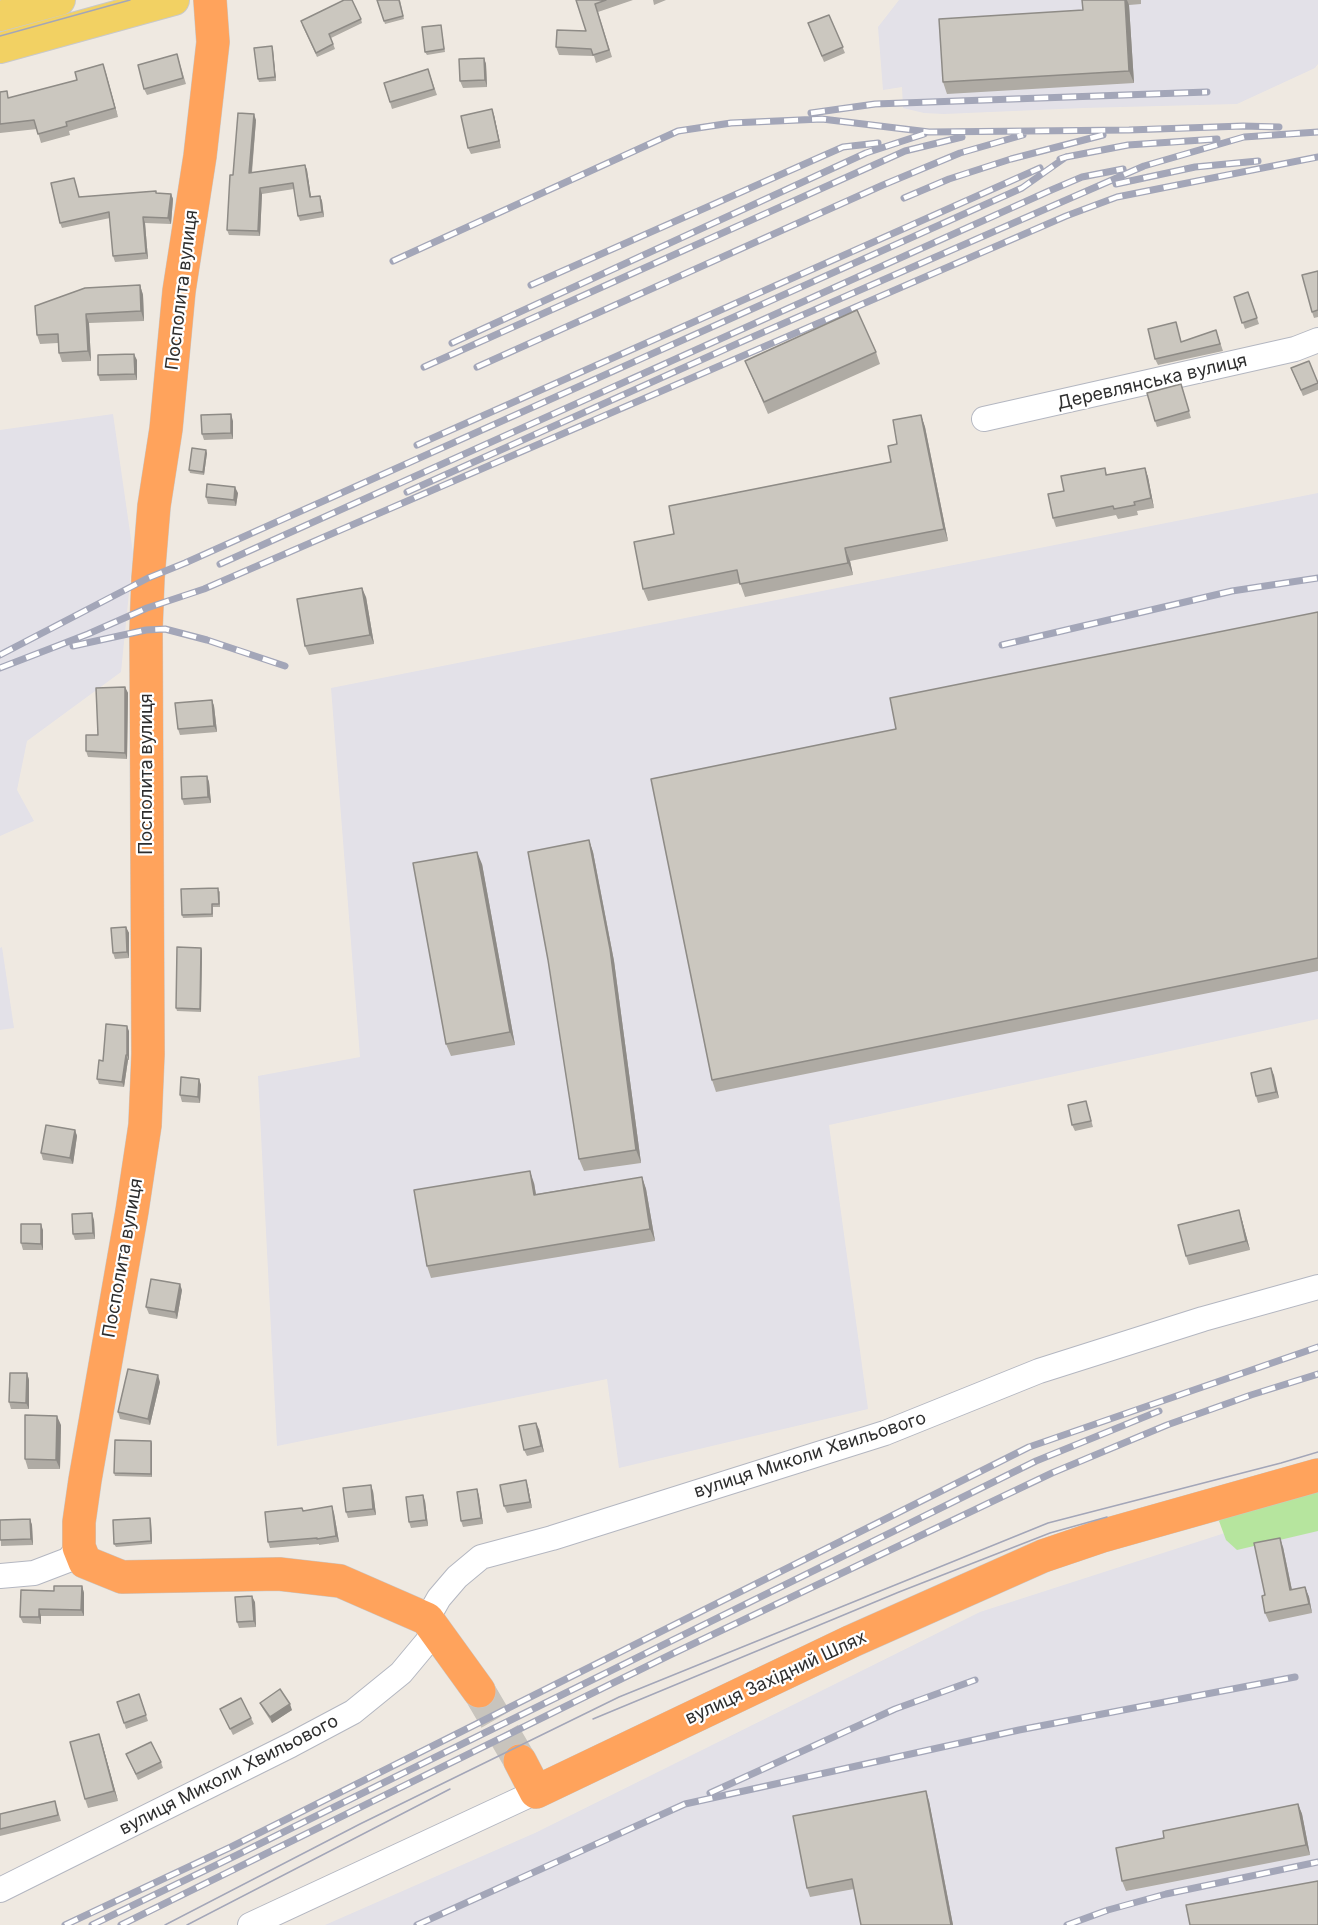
<!DOCTYPE html>
<meta charset="utf-8">
<style>
body{margin:0}
canvas{display:block;background:#efe9e1}
</style>
<canvas width="1318" height="1925"></canvas>
<script>
const ctx = document.querySelector('canvas').getContext('2d');
ctx.lineJoin = 'round';
function fill(path, color) { ctx.fillStyle = color; ctx.fill(path, 'evenodd'); }
const poly = rows => new Path2D(rows.map(r => 'M' + r).join(''));
function stroke(path, color, width, dash) { ctx.strokeStyle = color; ctx.lineWidth = width; ctx.lineCap = dash ? 'butt' : 'round'; ctx.setLineDash(dash || []); ctx.stroke(path); }
function drawText(font, color, halo, rows, align = 'center') {
  ctx.font = font + ' Inter,sans-serif'; ctx.lineWidth = 4.5; ctx.setLineDash([]); ctx.textBaseline = 'middle'; ctx.strokeStyle = halo; ctx.fillStyle = color; for (const [text, x, y, turn = 0] of rows) {
    ctx.save(); ctx.translate(x, y); ctx.rotate((+turn || 0) * Math.PI / 180); ctx.textAlign = isNaN(turn) ? turn : align; if (halo) ctx.strokeText(text, 0, 0); ctx.fillText(text, 0, 0); ctx.restore();
  }
}
fill(poly([
 [899,0,1318,0,1318,64,1315,68,1237,104,1083,108,944,114,924,113,903,108,902,87,883,90,878,27],
 [113,414,133,553,121,672,27,741,17,790,34,821,0,836,0,430],
 [1318,493,1318,1019,829,1125,868,1409,619,1468,607,1379,277,1446,258,1076,360,1057,331,688],
 [2,947,14,1028,0,1030,0,948],
 [1318,1503,1318,1925,325,1925,535,1833,980,1612]
]), '#e3e1e8');
fill(poly([
 [1318,1492,1318,1531,1237,1550,1226,1540,1219,1521,1224,1516]
]), '#b6e59e');
stroke(poly([
 [479,1691,520,1761]
]), '#c8c4bd', 33, [33, 16]);
const minor = poly([
 [984,419,1295,349,1318,340],
 [0,1576,34,1573,68,1560,79,1547],
 [427,1619,439,1598,457,1577,481,1557,552,1538,885,1433,1039,1371,1203,1319,1318,1287],
 [0,1890,291,1745,353,1712,401,1673,436,1631],
 [250,1925,536,1792]
]);
const major = poly([
 [0,16,60,0],
 [0,48,174,0]
]);
const highway = poly([
 [210,0,213,42,200,156,179,291,166,429,154,506,148,578,146,630,148,1054,145,1125,132,1211,85,1480,79,1522,79,1547,85,1562,122,1577,279,1574,340,1581,427,1619,479,1691],
 [520,1761,536,1792,852,1641,1043,1556,1102,1536,1318,1475]
]);
stroke(minor, '#b4b7c1', 26);
stroke(major, '#c9c9c9', 32);
stroke(highway, '#c9c9c9', 34);
stroke(minor, '#fff', 24);
stroke(major, '#f2d163', 30);
stroke(highway, '#ffa35c', 33);
stroke(poly([
 [0,36,130,0],
 [593,1719,899,1592,1050,1533,1107,1517],
 [165,1925,360,1824,619,1697,1048,1523,1281,1463,1318,1452],
 [187,1925,450,1789]
]), '#a3a6b8', 1.5);
const rail = poly([
 [811,113,875,104,1207,92],
 [1060,159,1066,157,1128,145,1217,139],
 [1116,184,1195,167,1258,161],
 [904,198,949,179,1011,159,1103,135],
 [393,261,678,131,731,123,822,119,929,132,1129,130,1243,126,1279,127],
 [531,285,843,147,878,143],
 [452,343,866,153,924,134],
 [424,367,905,151,962,137],
 [477,367,883,185,960,153,1023,135],
 [417,445,1040,168],
 [407,492,741,342,1144,166,1244,137,1318,132],
 [220,564,1049,191,1082,177,1123,169],
 [1002,645,1232,591,1318,578],
 [73,646,146,630,165,629,207,640,285,666],
 [0,655,148,578,185,563,1022,188,1066,157],
 [0,668,88,634,147,608,204,589,1066,216,1117,197,1318,157],
 [710,1793,895,1709,975,1680],
 [65,1925,231,1847,1029,1447,1318,1347],
 [92,1925,237,1855,1036,1461,1159,1411],
 [121,1925,674,1653,1052,1473,1167,1425,1251,1395,1318,1374],
 [417,1925,685,1804,1019,1730,1295,1677],
 [1067,1925,1108,1910,1166,1894,1318,1862]
]);
stroke(rail, '#a3a6b8', 7);
stroke(rail, '#fff', 4.5, [14]);
fill(poly([
 [377,0,400,0,404,19,385,24],
 [576,0,633,0,598,12,612,57,596,63,594,56,559,55,556,47,586,31],
 [653,0,666,0,654,5],
 [1082,0,1141,0,1141,4,1129,5,1134,83,947,94,943,82,1083,10],
 [829,15,845,53,824,62,808,23],
 [361,19,362,23,331,38,335,49,317,57,302,25],
 [441,25,445,52,427,55,425,52],
 [272,46,276,81,259,82,258,79],
 [177,54,186,84,147,95,144,89],
 [484,58,486,64,487,87,463,88,460,81],
 [103,64,118,117,69,131,70,135,41,143,37,129,0,133,0,92,10,98,77,80],
 [428,69,437,95,392,109,384,83],
 [494,115,501,148,471,154,468,148],
 [256,120,252,173,305,165,307,170,311,197,320,196,322,201,324,217,300,221,298,216,294,189,262,194,260,236,229,235,227,230,233,175],
 [74,178,79,197,156,191,156,193,171,194,173,199,171,224,145,223,148,259,115,262,113,256,110,218,62,228,60,223],
 [1318,271,1318,317,1314,318,1312,312],
 [140,285,143,295,144,321,89,323,91,361,62,362,59,353,58,343,40,344,37,335],
 [1248,292,1259,324,1245,329,1234,297],
 [1176,322,1181,342,1216,330,1223,351,1158,365,1155,359],
 [876,352,880,364,768,414,745,361],
 [137,360,137,380,100,381,98,375],
 [1291,368,1318,383,1318,390,1303,396],
 [1181,384,1191,418,1157,427,1155,421],
 [921,415,925,427,948,541,850,561,853,575,745,597,740,583,648,601,643,589,674,534,891,462,897,444],
 [233,421,233,439,204,440,202,434],
 [207,453,204,475,190,473,189,470],
 [1105,468,1107,475,1145,468,1148,477,1154,508,1137,511,1138,515,1118,519,1116,515,1056,527,1053,518,1064,491],
 [238,493,236,506,208,504,206,497],
 [366,597,374,644,309,655,305,646],
 [1318,612,1318,971,716,1092,712,1080,896,729],
 [125,687,128,693,127,759,88,757,86,751,98,735],
 [212,700,214,706,217,732,180,735,178,729],
 [207,776,209,782,211,803,184,805,182,799],
 [589,840,593,852,614,961,641,1163,584,1171,579,1159],
 [482,864,515,1045,451,1056,446,1044],
 [220,891,220,907,213,907,213,917,183,918,182,915],
 [126,927,129,933,129,958,115,959,113,953],
 [201,948,202,951,201,1012,177,1011,176,1008],
 [129,1031,129,1060,128,1060,124,1087,99,1084,97,1079],
 [1271,1068,1279,1098,1258,1103,1256,1096],
 [199,1079,201,1085,200,1103,182,1102,180,1095],
 [1086,1101,1093,1127,1075,1131,1072,1125],
 [75,1130,77,1136,73,1164,43,1160,41,1153],
 [642,1177,646,1189,655,1241,431,1278,427,1266,534,1183,536,1194],
 [94,1220,95,1239,75,1240,73,1234],
 [1242,1220,1250,1250,1189,1265,1186,1256],
 [43,1230,43,1250,23,1250,21,1243],
 [182,1290,177,1319,149,1314,146,1307],
 [27,1373,29,1380,29,1409,11,1409,9,1402],
 [160,1382,150,1425,120,1419,118,1412],
 [61,1425,60,1469,28,1469,25,1459],
 [539,1429,544,1452,527,1456,524,1450],
 [151,1441,152,1444,152,1477,115,1476,114,1473],
 [528,1487,532,1508,507,1513,504,1506],
 [477,1489,479,1496,483,1524,463,1527,461,1521],
 [373,1491,376,1515,348,1518,346,1512],
 [425,1501,428,1526,411,1528,409,1522],
 [303,1511,334,1513,339,1542,319,1545,319,1544,270,1548,268,1542],
 [30,1519,32,1525,33,1545,1,1546,0,1520],
 [151,1521,152,1544,116,1547,114,1544],
 [1283,1547,1292,1590,1305,1587,1309,1597,1312,1613,1269,1622,1265,1613,1265,1595],
 [82,1586,84,1593,84,1616,41,1616,41,1624,23,1623,20,1617,54,1591],
 [255,1602,256,1627,239,1628,237,1622],
 [139,1694,148,1721,126,1729,117,1702],
 [260,1703,292,1710,272,1723,263,1709],
 [220,1709,251,1718,254,1724,233,1735],
 [102,1743,118,1801,88,1808,85,1799],
 [126,1754,161,1762,163,1768,138,1780],
 [929,1801,953,1925,861,1925,854,1889,810,1897,807,1888],
 [1298,1804,1302,1814,1310,1855,1126,1891,1122,1881,1164,1838],
 [57,1807,61,1821,0,1836,0,1814]
]), '#afaba4');
fill(poly([
 [1125,0,1127,0,1129,5,1134,83,1129,71],
 [272,46,273,49,276,81,275,77],
 [484,58,486,64,487,87,485,80],
 [103,64,106,73,118,117,115,108],
 [492,109,494,115,501,148,499,141],
 [254,114,256,120,251,179,249,173],
 [305,165,307,170,312,203,310,197],
 [260,188,262,194,260,236,258,231],
 [171,194,173,199,171,224,168,218],
 [320,196,322,201,324,217,322,212],
 [143,217,145,223,148,259,146,253],
 [140,285,143,295,144,321,141,311],
 [86,314,89,323,91,361,88,351],
 [134,354,137,360,137,380,135,374],
 [231,414,233,421,233,439,231,433],
 [921,415,925,427,948,541,944,529],
 [206,450,207,453,204,475,203,472],
 [1145,468,1148,477,1154,508,1151,498],
 [235,487,238,493,236,506,234,500],
 [845,548,850,561,853,575,848,563],
 [362,588,366,597,374,644,370,635],
 [125,687,128,693,127,759,125,753],
 [212,700,214,706,217,732,214,726],
 [207,776,209,782,211,803,208,797],
 [589,840,593,852,614,961,641,1163,636,1150],
 [477,852,482,864,515,1045,510,1032],
 [126,927,129,933,129,958,127,952],
 [201,948,202,951,201,1012,200,1009],
 [127,1026,129,1031,129,1060,127,1055],
 [126,1055,128,1060,124,1087,122,1082],
 [1271,1068,1274,1075,1279,1098,1276,1092],
 [199,1079,201,1085,200,1103,198,1097],
 [75,1130,77,1136,73,1164,70,1158],
 [530,1171,534,1183,538,1207,534,1195],
 [642,1177,646,1189,655,1241,650,1229],
 [1239,1210,1242,1220,1250,1250,1246,1241],
 [92,1213,94,1220,95,1239,93,1233],
 [41,1224,43,1230,43,1250,41,1244],
 [180,1284,182,1290,177,1319,175,1312],
 [27,1373,29,1380,29,1409,26,1403],
 [158,1375,160,1382,150,1425,148,1419],
 [57,1416,61,1425,60,1469,56,1460],
 [536,1423,539,1429,544,1452,541,1446],
 [151,1441,152,1444,152,1477,151,1474],
 [526,1480,528,1487,532,1508,530,1502],
 [371,1485,373,1491,376,1515,373,1509],
 [477,1489,479,1496,483,1524,481,1518],
 [423,1495,425,1501,428,1526,426,1520],
 [332,1506,334,1513,339,1542,336,1536],
 [150,1518,151,1521,152,1544,151,1541],
 [30,1519,32,1525,33,1545,31,1539],
 [1280,1538,1283,1547,1294,1600,1290,1590],
 [82,1586,84,1593,84,1616,81,1610],
 [1305,1587,1309,1597,1312,1613,1309,1604],
 [252,1596,255,1602,256,1627,254,1621],
 [39,1609,41,1616,41,1624,39,1617],
 [290,1704,292,1710,272,1723,270,1717],
 [99,1734,102,1743,118,1801,114,1791],
 [926,1791,929,1801,953,1925,951,1925],
 [1298,1804,1302,1814,1310,1855,1306,1845]
]), '#8e8b86');
const building = poly([
 [344,0,352,0,361,19,329,34,333,44,316,53,301,21,344,0],
 [377,0,399,0,403,16,384,21,377,0],
 [576,0,606,0,595,4,609,50,593,55,591,49,556,47,557,30,586,31,576,0],
 [1082,0,1125,0,1129,71,943,82,939,19,1083,10,1082,0],
 [829,15,843,47,822,56,808,23,829,15],
 [441,25,444,49,425,52,422,27,441,25],
 [272,46,275,77,258,79,254,48,272,46],
 [177,54,183,78,144,89,138,65,177,54],
 [484,58,485,80,460,81,459,59,484,58],
 [103,64,115,108,66,122,67,126,38,134,34,120,0,124,0,92,7,91,8,98,77,80,75,72,103,64],
 [428,69,434,89,390,102,384,83,428,69],
 [492,109,499,141,468,148,461,116,492,109],
 [238,113,254,114,249,173,305,165,310,197,320,196,322,212,298,216,293,183,260,188,258,231,227,230,230,175,233,175,238,113],
 [74,178,79,197,156,191,156,193,171,194,168,218,143,217,146,253,113,256,109,212,60,223,51,183,74,178],
 [1318,271,1318,310,1312,312,1302,275,1318,271],
 [140,285,141,311,86,314,88,351,59,353,58,334,37,335,35,306,85,288,140,285],
 [1248,292,1257,318,1242,323,1234,297,1248,292],
 [857,310,876,352,764,402,745,361,857,310],
 [1176,322,1181,342,1216,330,1220,344,1155,359,1148,329,1176,322],
 [134,354,135,374,98,375,98,355,134,354],
 [1309,361,1318,383,1301,390,1291,368,1309,361],
 [1181,384,1189,411,1155,421,1147,393,1181,384],
 [231,414,231,433,202,434,201,415,231,414],
 [921,415,944,529,845,548,848,563,740,584,737,570,643,589,634,542,674,534,669,506,891,462,888,446,897,444,893,420,921,415],
 [192,448,206,450,203,472,189,470,192,448],
 [1105,468,1106,475,1145,468,1151,498,1134,502,1135,505,1114,509,1113,506,1053,518,1048,494,1064,491,1061,476,1105,468],
 [207,484,235,487,234,500,206,497,207,484],
 [362,588,370,635,305,646,297,599,362,588],
 [1318,612,1318,958,712,1080,651,779,896,729,890,698,1318,612],
 [125,687,125,753,86,751,86,735,98,735,96,688,125,687],
 [212,700,214,726,178,729,175,703,212,700],
 [207,776,208,797,182,799,181,777,207,776],
 [589,840,610,949,636,1150,579,1159,548,960,528,852,589,840],
 [477,852,510,1032,446,1044,413,863,477,852],
 [218,888,219,904,212,904,212,914,182,915,181,889,218,888],
 [126,927,127,952,113,953,111,928,126,927],
 [177,947,201,948,200,1009,176,1008,177,947],
 [106,1024,127,1026,127,1055,126,1055,122,1082,97,1079,99,1060,103,1061,106,1024],
 [1271,1068,1276,1092,1256,1096,1251,1073,1271,1068],
 [181,1077,199,1079,198,1097,180,1095,181,1077],
 [1086,1101,1091,1121,1072,1125,1068,1105,1086,1101],
 [46,1125,75,1130,70,1158,41,1153,46,1125],
 [530,1171,534,1195,642,1177,650,1229,427,1266,414,1190,530,1171],
 [1239,1210,1246,1241,1186,1256,1178,1225,1239,1210],
 [92,1213,93,1233,73,1234,72,1214,92,1213],
 [21,1224,41,1224,41,1244,21,1243,21,1224],
 [151,1279,180,1284,175,1312,146,1307,151,1279],
 [128,1369,158,1375,148,1419,118,1412,128,1369],
 [10,1373,27,1373,26,1403,9,1402,10,1373],
 [25,1415,57,1416,56,1460,25,1459,25,1415],
 [536,1423,541,1446,524,1450,519,1426,536,1423],
 [115,1440,151,1441,151,1474,114,1473,115,1440],
 [526,1480,530,1502,504,1506,500,1485,526,1480],
 [371,1485,373,1509,346,1512,343,1488,371,1485],
 [477,1489,481,1518,461,1521,457,1492,477,1489],
 [423,1495,426,1520,409,1522,406,1497,423,1495],
 [332,1506,336,1536,317,1539,317,1538,268,1542,265,1512,302,1508,303,1511,332,1506],
 [150,1518,151,1541,114,1544,113,1520,150,1518],
 [30,1519,31,1539,0,1540,0,1520,30,1519],
 [1280,1538,1290,1590,1305,1587,1309,1604,1265,1613,1262,1596,1265,1595,1254,1543,1280,1538],
 [54,1586,82,1586,81,1610,39,1609,39,1617,20,1617,21,1590,54,1591,54,1586],
 [252,1596,254,1621,237,1622,235,1597,252,1596],
 [280,1689,290,1704,270,1717,260,1703,280,1689],
 [139,1694,146,1715,124,1723,117,1702,139,1694],
 [241,1698,251,1718,230,1729,220,1709,241,1698],
 [99,1734,114,1791,85,1799,70,1742,99,1734],
 [151,1742,161,1762,136,1774,126,1754,151,1742],
 [926,1791,951,1925,861,1925,852,1879,807,1888,793,1816,926,1791],
 [55,1801,58,1815,0,1829,0,1814,55,1801],
 [1298,1804,1306,1845,1122,1881,1116,1848,1164,1838,1163,1831,1298,1804],
 [1318,1881,1318,1925,1190,1925,1186,1905,1318,1881]
]);
fill(building, '#cbc7bf');
stroke(building, '#8e8b86', 1.5);
drawText('18px', '#2e2e2e', '#fff', [
 ["Посполита вулиця",182,290,-83],
 ["Деревлянська вулиця",1152,382,-13],
 ["Посполита вулиця",147,774,-90],
 ["Посполита вулиця",123,1258,-80],
 ["вулиця Миколи Хвильового",810,1455,-18],
 ["вулиця Західний Шлях",776,1678,-25],
 ["вулиця Миколи Хвильового",229,1775,-27]
]);
</script>
